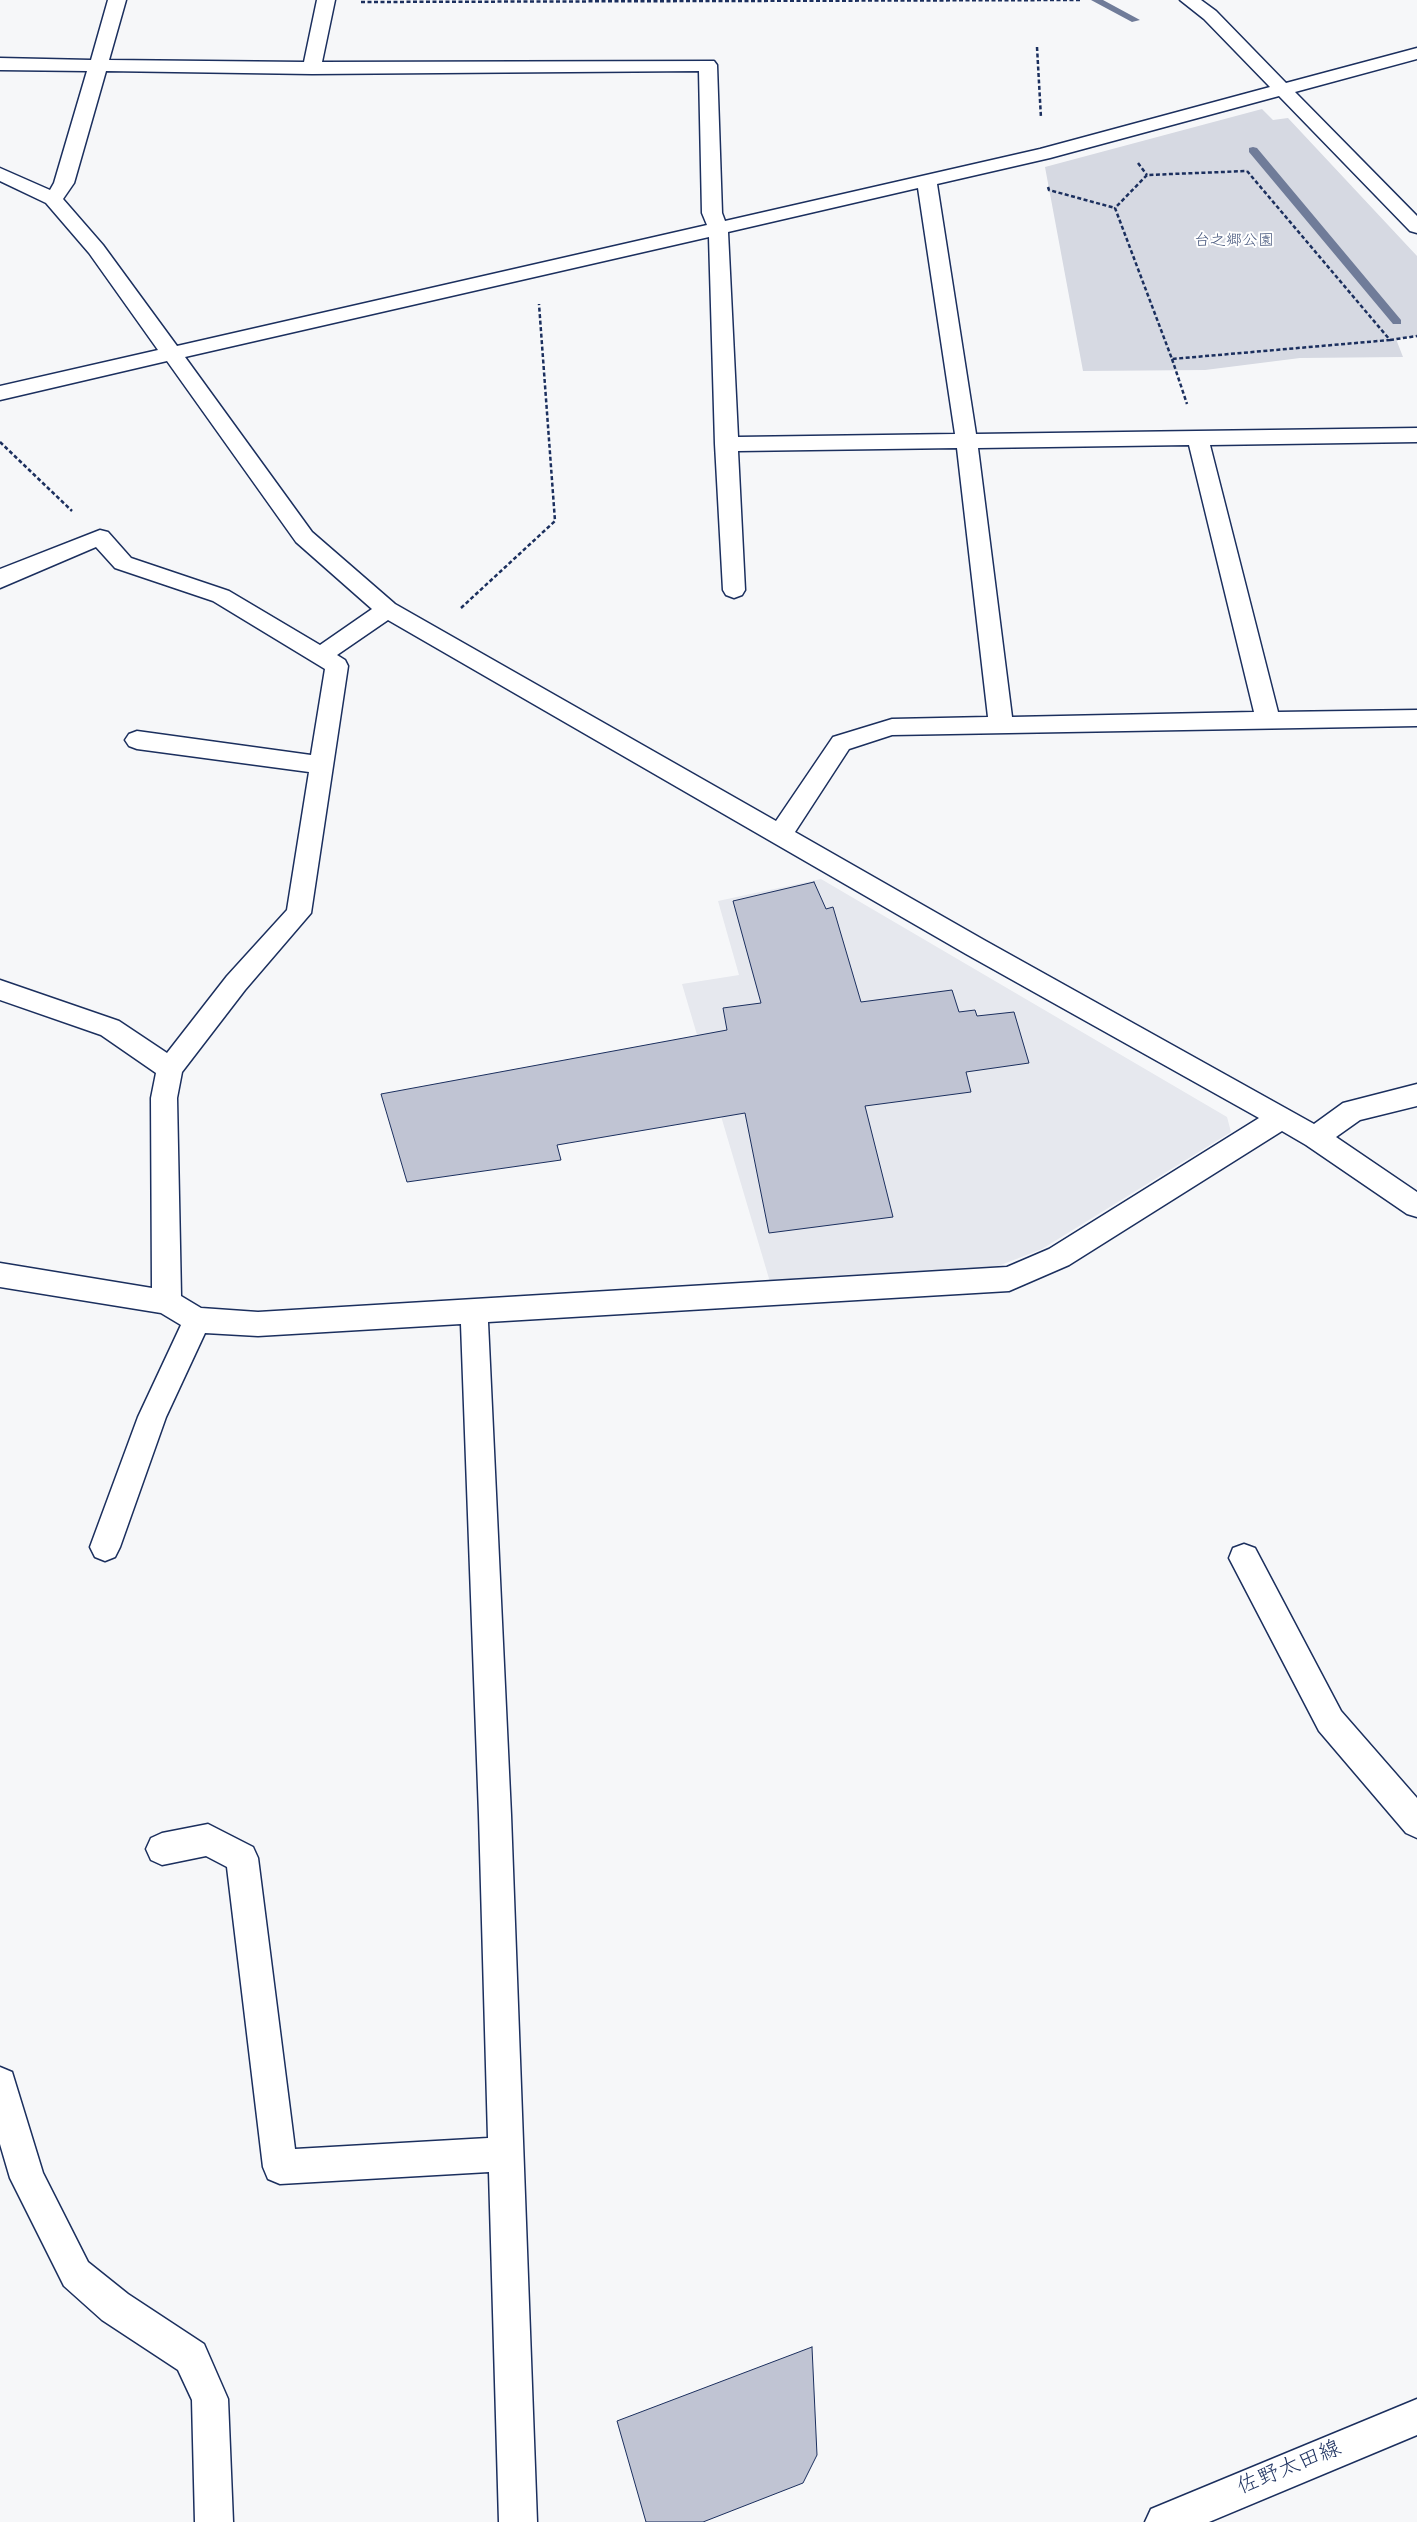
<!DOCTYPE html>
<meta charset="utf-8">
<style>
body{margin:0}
canvas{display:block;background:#f6f7f9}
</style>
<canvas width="1417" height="2522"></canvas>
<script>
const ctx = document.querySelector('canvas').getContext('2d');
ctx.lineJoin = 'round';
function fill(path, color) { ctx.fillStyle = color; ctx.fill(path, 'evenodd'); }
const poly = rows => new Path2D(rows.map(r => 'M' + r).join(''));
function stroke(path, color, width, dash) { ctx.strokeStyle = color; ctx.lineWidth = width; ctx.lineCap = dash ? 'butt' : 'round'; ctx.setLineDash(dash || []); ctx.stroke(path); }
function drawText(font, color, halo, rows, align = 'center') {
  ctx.font = font + ' "Gochi Hand","Klee One",sans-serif'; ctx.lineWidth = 4; ctx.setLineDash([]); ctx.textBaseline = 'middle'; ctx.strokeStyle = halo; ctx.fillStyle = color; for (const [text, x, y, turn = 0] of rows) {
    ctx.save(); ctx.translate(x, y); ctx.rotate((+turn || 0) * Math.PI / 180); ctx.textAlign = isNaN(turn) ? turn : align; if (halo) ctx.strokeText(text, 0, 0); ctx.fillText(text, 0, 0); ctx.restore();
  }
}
fill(poly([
 [821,879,1227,1117,1231,1132,1042,1249,993,1268,821,1276,770,1282,682,984,739,975,718,901]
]), '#e6e8ee');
fill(poly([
 [1262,109,1273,120,1288,118,1417,256,1417,336,1396,339,1403,357,1300,358,1205,370,1083,371,1045,167]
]), '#d6d9e2');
fill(poly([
 [1091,0,1103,0,1140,20,1132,22,1091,0],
 [1253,147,1257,148,1401,320,1401,324,1393,324,1249,152,1249,148,1253,147]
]), '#707c99');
const building = poly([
 [814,882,826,909,833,907,861,1002,952,990,959,1012,975,1010,977,1016,1014,1012,1029,1063,966,1072,971,1092,865,1106,893,1217,769,1233,745,1113,557,1145,561,1160,407,1182,381,1094,727,1030,723,1008,761,1003,733,901,814,882],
 [812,2347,817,2455,803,2483,703,2522,646,2522,617,2421,812,2347]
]);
fill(building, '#c0c4d3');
stroke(building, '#1b2f5e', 1);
const minor = poly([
 [108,0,126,0,109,60,304,62,317,0,335,0,322,62,714,61,717,65,722,213,725,221,1040,149,1270,87,1204,19,1180,0,1201,0,1216,11,1286,83,1417,48,1417,59,1295,92,1417,216,1417,233,1410,231,1279,96,1050,158,937,184,976,434,1417,428,1417,442,1210,445,1278,712,1417,710,1417,726,892,735,849,749,795,832,984,940,1314,1124,1343,1103,1417,1084,1417,1106,1360,1120,1336,1137,1417,1192,1417,1217,1407,1214,1306,1145,1282,1131,1069,1265,1009,1291,488,1322,511,1815,537,2522,499,2522,489,2172,280,2184,268,2179,263,2167,227,1867,206,1856,162,1865,151,1860,146,1849,151,1838,162,1833,208,1824,253,1847,258,1858,295,2149,488,2138,479,1815,461,1324,258,1336,205,1333,166,1417,120,1547,115,1557,105,1561,95,1557,90,1547,138,1417,181,1325,161,1313,0,1287,0,1263,152,1288,151,1098,156,1073,101,1035,0,1000,0,980,119,1021,167,1053,227,976,287,910,309,772,137,749,129,746,125,740,129,734,137,731,311,755,325,669,213,601,115,568,96,547,0,588,0,569,100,530,108,532,131,558,229,591,320,645,372,609,296,542,167,361,0,400,0,386,158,350,89,253,46,203,0,181,0,168,50,190,54,183,87,71,0,70,0,58,91,60,108,0],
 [106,71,312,74,699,71,702,213,707,225,177,346,103,245,63,199,74,183,106,71],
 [918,188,955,434,738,437,728,232,918,188],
 [709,237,715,444,723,590,726,595,734,598,742,595,745,590,738,451,957,448,988,717,892,719,833,737,776,821,395,604,312,532,185,357,709,237],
 [1189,445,1254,712,1012,717,978,448,1189,445],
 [388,620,966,954,1259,1118,1049,1249,1007,1267,258,1312,201,1308,181,1296,177,1098,182,1072,245,990,311,913,348,666,345,660,337,655,388,620],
 [1244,1544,1255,1548,1341,1711,1417,1798,1417,1838,1406,1833,1319,1731,1229,1558,1233,1548,1244,1544],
 [0,2067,12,2072,43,2173,88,2262,128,2294,204,2344,228,2399,233,2522,195,2522,192,2400,178,2370,102,2320,64,2286,10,2178,0,2144,0,2067]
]);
const major = poly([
 [1417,2399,1417,2435,1209,2522,1145,2522,1151,2509,1417,2399]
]);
stroke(minor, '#1b2f5e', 3);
stroke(major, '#1b2f5e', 3);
stroke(poly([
 [361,2,1082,0],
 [1037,47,1041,118],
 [1138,163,1147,175],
 [1247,171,1390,340,1172,359,1115,208,1147,175,1247,171],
 [1048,187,1049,190,1115,208],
 [1390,340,1417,336],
 [1172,359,1187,404],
 [0,442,72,511],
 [461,608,555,521,539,304]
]), '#1b2f5e', 2.5, [4, 2.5]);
fill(minor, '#fff');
fill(major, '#fff');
drawText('16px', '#4a5a7f', '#fff', [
 ["台之郷公園",1234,243]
]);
drawText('22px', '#1b2f5e', '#fff', [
 ["佐野太田線",1290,2470,-22]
]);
</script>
